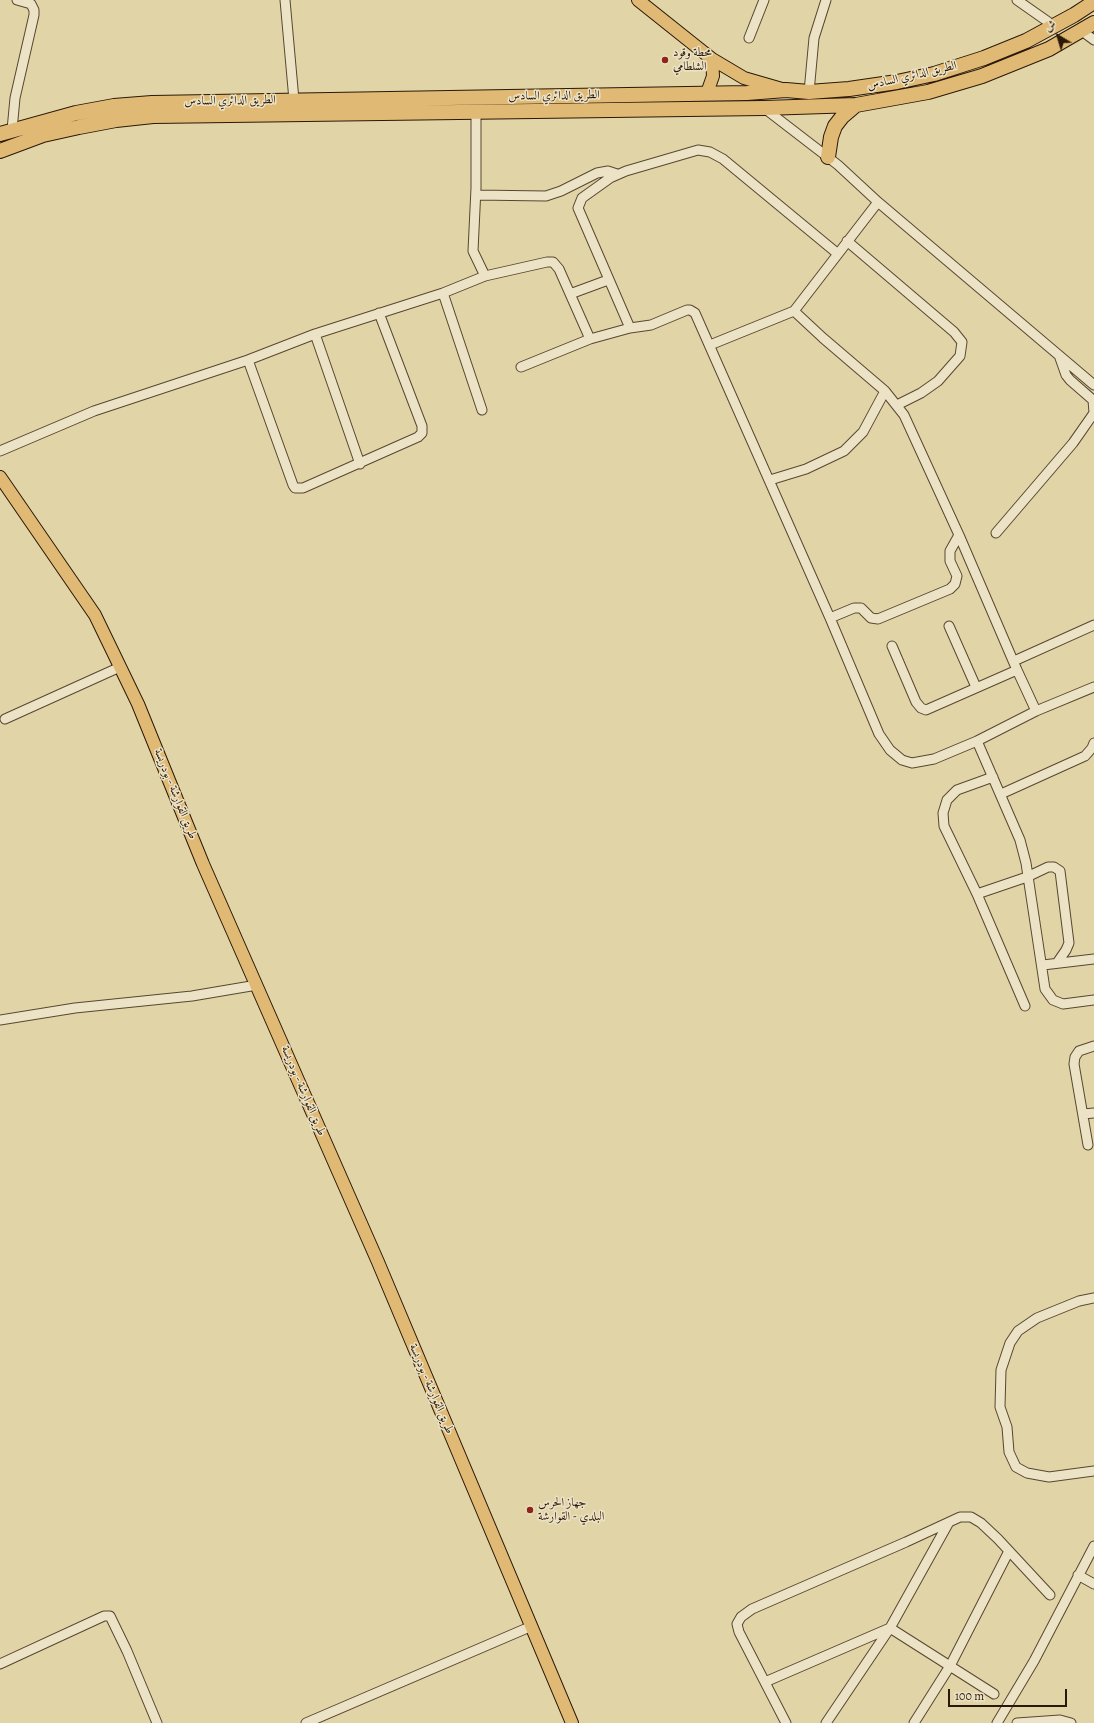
<!DOCTYPE html>
<meta charset="utf-8">
<style>
body{margin:0}
#map{position:relative;width:1094px;height:1723px;overflow:hidden;background:#e1d4a7;font-family:Alegreya,Amiri,serif}
canvas{display:block}
.north{position:absolute;left:1038px;top:16px;width:40px;height:40px;-webkit-text-stroke:3px #ece3c6;paint-order:stroke;rotate:322deg;font-size:11px;font-weight:700;line-height:16px;text-align:center;color:#2b1808}
.north::after{content:'';display:block;margin:auto;width:14px;height:18px;background:#2b1808;clip-path:polygon(50% 0,100% 100%,50% 72%,0 100%)}
.scale{position:absolute;left:948px;top:1689px;width:119px;height:18px;box-sizing:border-box;border:2px solid #2b1808;border-top:0;padding-left:5px;font-size:12px;line-height:14px;white-space:nowrap;color:#2b1808;-webkit-text-stroke:3px #ece3c6;paint-order:stroke}
</style>
<div id="map">
<canvas width="1094" height="1723"></canvas>
<div class="north">ش</div>
<div class="scale">100 m</div>
</div>
<script>
const ctx = document.querySelector('canvas').getContext('2d');
ctx.lineJoin = 'round';
const poly = rows => new Path2D(rows.map(r => 'M' + r).join(''));
function stroke(path, color, width, dash) { ctx.strokeStyle = color; ctx.lineWidth = width; ctx.lineCap = dash ? 'butt' : 'round'; ctx.setLineDash(dash || []); ctx.stroke(path); }
function drawText(font, color, halo, rows, align = 'center') {
  ctx.font = font + ' Alegreya,Amiri,serif'; ctx.lineWidth = 3; ctx.setLineDash([]); ctx.textBaseline = 'middle'; ctx.strokeStyle = halo; ctx.fillStyle = color; for (const [text, x, y, turn = 0] of rows) {
    ctx.save(); ctx.translate(x, y); ctx.rotate((+turn || 0) * Math.PI / 180); ctx.textAlign = isNaN(turn) ? turn : align; if (halo) ctx.strokeText(text, 0, 0); ctx.fillText(text, 0, 0); ctx.restore();
  }
}
const minor = poly([
 [285,0,294,100],
 [1017,0,1054,26],
 [1082,31,1094,40],
 [749,38,764,0],
 [809,92,814,38,826,0],
 [764,108,838,165,878,202,1094,385],
 [476,111,476,188,473,251,485,276],
 [12,130,15,98,34,15,34,10,31,4,17,0],
 [476,195,546,196,561,191,597,173,608,171,617,174],
 [847,241,954,332,962,342,960,356,938,381,921,393,897,405],
 [443,293,482,410],
 [570,294,608,280],
 [794,311,823,338,885,391,904,415,959,535,1017,670,1036,711],
 [630,328,578,208,582,198,610,178,626,171,698,150,710,152,723,159,838,254],
 [315,334,360,464],
 [710,345,794,311,878,202],
 [248,360,293,485,295,488,303,488,418,437,422,433,422,426,379,313],
 [521,367,590,339,630,328,651,325,687,310,690,310,695,313,830,618,879,734,890,750,902,760,912,763,934,759,977,741,1036,711,1094,687],
 [0,451,94,411,248,360,315,334,443,293,485,276,547,262,553,262,559,269,590,339],
 [770,480,806,469,844,451,863,432,885,391],
 [996,533,1073,443,1094,413,1093,400,1070,380,1066,375,1060,358],
 [830,618,854,608,861,608,871,618,878,619,950,589,955,584,957,576,950,561,950,551,959,535],
 [949,626,976,687],
 [892,646,916,702,921,708,926,710,1017,670],
 [1014,661,1094,625],
 [5,719,120,667],
 [977,741,1020,840,1026,863,1045,989,1053,1000,1063,1004,1094,1000],
 [993,777,957,790,947,800,943,813,944,826,977,894,1025,1006],
 [1001,794,1085,756,1092,748,1094,743],
 [977,894,1027,877,1048,867,1054,867,1060,871,1069,943,1066,950,1057,963],
 [1043,965,1094,959],
 [0,1020,75,1008,192,996,257,985],
 [1083,1114,1094,1113],
 [1088,1145,1074,1064,1075,1057,1079,1051,1094,1046],
 [1094,1298,1079,1301,1037,1318,1018,1331,1010,1343,1001,1370,1000,1407,1007,1427,1009,1452,1016,1467,1027,1473,1049,1477,1094,1471],
 [1078,1575,1094,1584],
 [0,1664,104,1616,110,1616,127,1651,157,1723],
 [765,1682,890,1628,994,1694],
 [306,1723,532,1626],
 [786,1723,739,1632,737,1624,741,1617,752,1609,906,1542,960,1517,971,1517,981,1523,998,1539,1050,1595],
 [826,1723,890,1628,949,1522],
 [914,1723,950,1666,1009,1551],
 [997,1723,1034,1661,1094,1546],
 [1017,1723,1060,1720,1071,1723]
]);
const major = poly([
 [638,0,712,59,744,78,782,89],
 [707,93,713,76,712,59],
 [0,477,95,615,138,704,203,864,378,1262,572,1723]
]);
const highway = poly([
 [0,134,76,113,114,106,152,103,747,93,786,90,809,92,849,89,897,82,934,74,984,58,1026,41,1074,15,1094,2],
 [0,151,43,135,79,127,116,120,153,116,764,108,856,105,928,92,982,76,1049,49,1094,23],
 [828,157,831,137,835,126,842,117,856,105]
]);
stroke(minor, '#584730', 11);
stroke(major, '#2b1808', 14);
stroke(highway, '#2b1808', 16);
stroke(minor, '#ece3c6', 9);
stroke(major, '#e0ba74', 12);
stroke(highway, '#e0ba74', 14);
for (const [x, y, r, color] of [
 [665,60,4,"#8f2418"],
 [530,1510,4,"#8f2418"]
]) { const dot = new Path2D(); dot.arc(x, y, r, 0, 2 * Math.PI); ctx.fillStyle = color; ctx.fill(dot); stroke(dot, '#ece3c6', 1.5); }
drawText('12px', '#2b1808', '#ece3c6', [
 ["محطة وقود",673,53],
 ["الشلطامي",673,67],
 ["جهاز الحرس",538,1503],
 ["البلدي - القوارشة",538,1517]
], 'left');
drawText('12px', '#2b1808', '#ece3c6', [
 ["الطريق الدائري السادس",912,76,-13],
 ["الطريق الدائري السادس",554,96,-1],
 ["الطريق الدائري السادس",230,101,-1],
 ["طريق القوارشة - بودريسة",175,794,68],
 ["طريق القوارشة - بودريسة",303,1091,67],
 ["طريق القوارشة - بودريسة",431,1389,67]
]);
</script>
